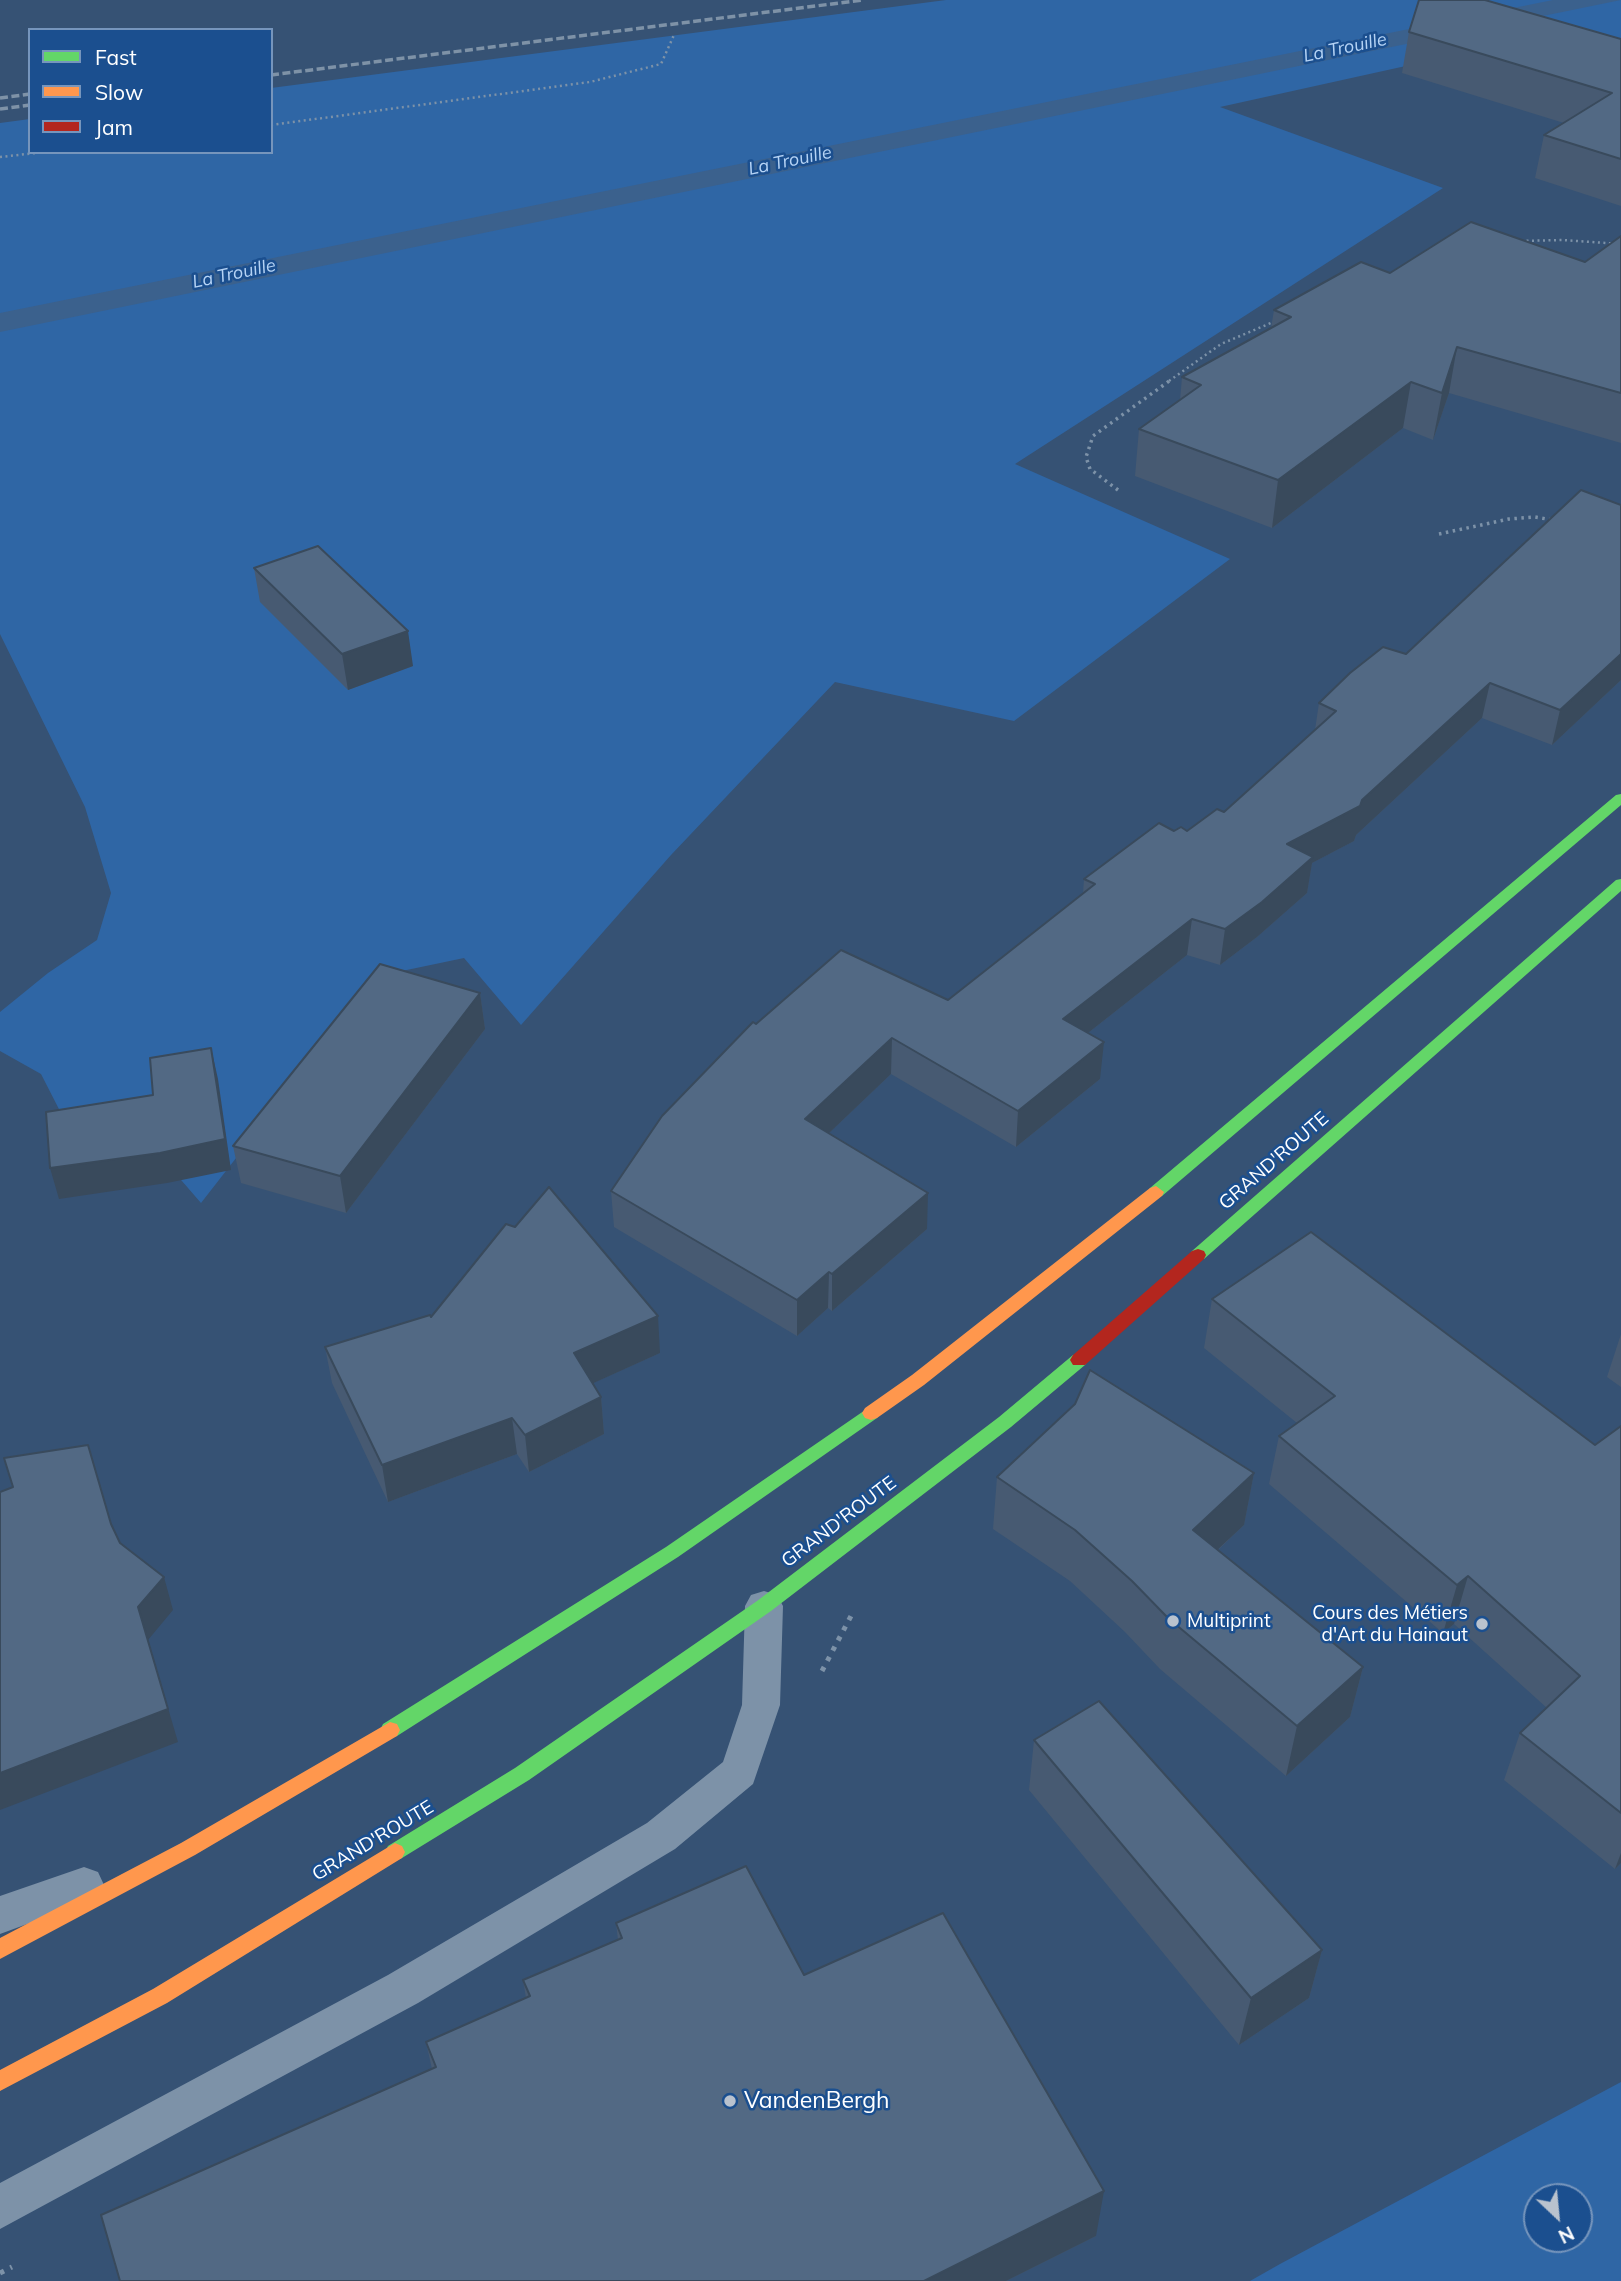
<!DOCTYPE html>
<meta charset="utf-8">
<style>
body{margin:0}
#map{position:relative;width:1621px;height:2281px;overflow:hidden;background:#365274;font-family:Mulish,sans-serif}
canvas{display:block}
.legend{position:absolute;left:28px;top:28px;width:245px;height:126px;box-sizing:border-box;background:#1b4f8f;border:2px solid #7695bc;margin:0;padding:9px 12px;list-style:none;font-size:21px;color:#fff}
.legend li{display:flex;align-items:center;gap:14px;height:35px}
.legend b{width:35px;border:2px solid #7695bc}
.north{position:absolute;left:1523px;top:2183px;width:70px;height:70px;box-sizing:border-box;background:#1b4f8f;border:2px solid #7695bc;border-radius:50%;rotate:154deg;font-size:19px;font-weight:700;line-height:28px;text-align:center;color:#fff}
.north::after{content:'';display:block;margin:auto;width:24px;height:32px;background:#b9c2ce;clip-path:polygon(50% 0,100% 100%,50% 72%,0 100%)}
</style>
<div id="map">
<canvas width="1621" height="2281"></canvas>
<ul class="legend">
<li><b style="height:9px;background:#63d668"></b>Fast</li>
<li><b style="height:9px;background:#ff974d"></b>Slow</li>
<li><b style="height:9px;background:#b3261e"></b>Jam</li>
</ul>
<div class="north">N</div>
</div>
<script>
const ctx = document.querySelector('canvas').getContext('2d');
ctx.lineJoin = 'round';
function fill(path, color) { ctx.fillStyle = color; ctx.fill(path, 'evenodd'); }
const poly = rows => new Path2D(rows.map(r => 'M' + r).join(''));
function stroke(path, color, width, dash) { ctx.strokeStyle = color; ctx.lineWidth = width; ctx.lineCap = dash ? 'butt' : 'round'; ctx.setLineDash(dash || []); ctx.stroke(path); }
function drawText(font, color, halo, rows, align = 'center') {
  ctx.font = font + ' Mulish,sans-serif'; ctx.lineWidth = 5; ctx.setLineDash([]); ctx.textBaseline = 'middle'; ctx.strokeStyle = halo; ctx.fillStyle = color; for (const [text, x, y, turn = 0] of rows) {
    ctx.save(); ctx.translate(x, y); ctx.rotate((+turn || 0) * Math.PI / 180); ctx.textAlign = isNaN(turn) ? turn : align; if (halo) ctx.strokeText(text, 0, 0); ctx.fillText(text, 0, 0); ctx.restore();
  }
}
fill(poly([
 [946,0,1621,0,1621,72,1519,41,1220,107,1443,188,1015,464,1230,559,1014,721,835,682,671,855,521,1025,464,958,378,976,201,1203,143,1136,62,1115,41,1074,0,1051,0,1012,48,973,97,940,111,893,85,807,0,634,0,123,30,119,30,152,271,152,271,88],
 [1621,2082,1621,2281,1250,2281,1280,2264],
 [1537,2197,1579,2197,1579,2239,1537,2239]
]), '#2f66a5');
fill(poly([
 [1553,0,1621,0,0,332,0,313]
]), '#3b618d');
stroke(poly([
 [271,125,590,82,661,64,674,35],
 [0,157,45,152],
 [1521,241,1562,240,1621,244],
 [1169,381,1221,344,1278,320]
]), '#7d92a8', 2.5, [2, 3.5]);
stroke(poly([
 [1118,490,1090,469,1086,457,1093,436,1172,379],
 [1439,534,1509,519,1535,517,1553,520]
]), '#7d92a8', 3.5, [2.5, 4.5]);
stroke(poly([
 [822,1671,851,1616],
 [0,2273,12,2267]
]), '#7d92a8', 5, [4.5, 7]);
fill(poly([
 [764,1591,777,1595,783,1606,780,1705,753,1784,675,1849,418,2003,0,2229,0,2183,388,1975,647,1823,723,1762,742,1705,745,1606,751,1595,764,1591],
 [84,1867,98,1872,104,1885,98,1898,0,1934,0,1896,84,1867]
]), '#7d92a8');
fill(poly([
 [1621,794,1621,805,1162,1196,1150,1196,1148,1192,1150,1188,1616,795,1621,794],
 [1621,879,1621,891,1204,1259,1192,1259,1190,1255,1192,1251,1616,880,1621,879],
 [1079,1354,1085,1355,1088,1360,1085,1365,1011,1427,771,1611,529,1780,402,1858,395,1861,388,1858,385,1852,388,1846,515,1768,757,1601,999,1417,1073,1355,1079,1354],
 [871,1406,877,1408,880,1413,877,1418,678,1557,397,1736,390,1738,383,1736,380,1730,383,1724,666,1547,871,1406]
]), '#63d668');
fill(poly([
 [1156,1186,1164,1192,1162,1196,924,1385,877,1418,871,1420,865,1418,862,1413,865,1408,912,1375,1150,1188,1156,1186],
 [390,1722,397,1724,400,1730,397,1736,195,1855,0,1959,0,1938,181,1843,390,1722],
 [395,1843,402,1846,405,1852,402,1858,167,2003,0,2091,0,2070,153,1989,395,1843]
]), '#ff974d');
fill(poly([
 [1198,1249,1204,1251,1206,1255,1204,1259,1085,1365,1073,1365,1070,1360,1073,1355,1192,1251,1198,1249]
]), '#b3261e');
stroke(poly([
 [271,75,863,0],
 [0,98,30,94],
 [0,109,30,105]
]), '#7e92a7', 3.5, [8, 3.5]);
fill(poly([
 [1409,32,1621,39,1621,206,1535,178,1544,135,1564,123,1402,73],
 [1621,236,1621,443,1449,393,1433,440,1403,428,1272,528,1135,476,1139,429,1180,400,1182,377,1271,328,1274,310,1390,273,1585,262],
 [1621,505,1621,680,1552,745,1482,718,1356,835,1354,841,1312,863,1307,893,1257,937,1220,965,1187,955,1088,1033,1100,1079,1016,1147,891,1074,829,1133,927,1229,832,1311,828,1308,797,1336,614,1227,611,1191,756,1024,948,1000,1083,894,1084,879,1174,831,1187,831,1224,812,1315,730,1319,703,1406,654],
 [254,568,413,666,348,690,260,602],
 [480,993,485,1029,346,1213,241,1183,233,1146],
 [1212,1299,1595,1445,1621,1426,1621,1863,1615,1869,1504,1780,1520,1733,1547,1708,1454,1624,1443,1633,1269,1484,1279,1436,1297,1423,1204,1348],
 [431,1317,660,1353,593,1383,601,1397,604,1434,529,1472,517,1454,388,1502,332,1383,325,1347],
 [1621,1334,1621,1387,1607,1377],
 [1254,1473,1244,1525,1218,1550,1363,1667,1350,1717,1286,1776,1160,1669,1125,1632,1070,1581,993,1529,997,1477],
 [1034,1740,1322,1950,1309,1998,1239,2045,1029,1790],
 [616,1923,804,1975,1096,2236,1006,2281,120,2281,432,2069,426,2042,526,1998,523,1980,618,1940]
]), '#475a72');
fill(poly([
 [1457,347,1449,393,1433,440,1442,393],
 [1411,382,1403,428,1272,528,1278,480],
 [408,631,413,666,348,690,342,654],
 [1621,654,1621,680,1552,745,1560,710],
 [1490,683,1482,718,1356,835,1354,841,1312,863,1307,893,1257,937,1220,965,1225,929,1287,844,1362,800],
 [1192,919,1187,955,1060,1055,1063,1019],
 [480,993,485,1029,346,1213,340,1176],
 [892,1038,891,1074,805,1156,805,1119],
 [1104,1042,1100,1079,1016,1147,1018,1111],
 [211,1048,218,1079,231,1170,167,1183,59,1199,50,1168,160,1153],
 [928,1193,927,1229,832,1311,832,1274],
 [829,1272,828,1308,797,1336,797,1300],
 [658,1316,660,1353,578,1390,574,1353],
 [601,1397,604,1434,529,1472,525,1435],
 [512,1418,517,1454,388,1502,382,1465],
 [1254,1473,1244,1525,1184,1581,1193,1530],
 [1468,1576,1454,1624,1443,1633,1457,1585],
 [164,1577,173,1610,148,1640,178,1742,0,1810,0,1773],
 [1363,1667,1350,1717,1286,1776,1297,1726],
 [1621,1853,1621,1863,1615,1869],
 [1322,1950,1309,1998,1239,2045,1251,1998],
 [1104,2191,1096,2236,1006,2281,924,2281]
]), '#394a5c');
const building = poly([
 [1419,0,1485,0,1621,39,1621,159,1544,135,1612,93,1409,32,1419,0],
 [1471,222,1585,262,1621,236,1621,393,1457,347,1442,393,1411,382,1278,480,1139,429,1201,385,1182,377,1291,317,1274,310,1361,262,1390,273,1471,222],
 [1581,490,1621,505,1621,654,1560,710,1490,683,1362,800,1360,806,1287,844,1313,857,1262,902,1225,929,1192,919,1063,1019,1104,1042,1018,1111,892,1038,805,1119,928,1193,832,1274,829,1272,797,1300,611,1191,662,1116,753,1022,756,1024,841,950,948,1000,1095,884,1084,879,1159,823,1174,831,1181,827,1187,831,1217,809,1224,812,1336,711,1319,703,1350,673,1383,647,1406,654,1581,490],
 [318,546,408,631,342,654,254,568,318,546],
 [380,964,480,993,340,1176,233,1146,380,964],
 [211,1048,225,1139,160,1153,50,1168,46,1112,153,1095,150,1058,211,1048],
 [549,1187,658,1316,574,1353,601,1397,525,1435,512,1418,382,1465,325,1347,430,1315,431,1317,506,1224,515,1227,549,1187],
 [1311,1232,1595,1445,1621,1426,1621,1813,1520,1733,1580,1676,1468,1576,1457,1585,1279,1436,1335,1396,1212,1299,1311,1232],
 [1090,1370,1254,1473,1193,1530,1363,1667,1297,1726,1168,1618,1132,1581,1075,1530,997,1477,1075,1404,1090,1370],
 [88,1445,111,1524,120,1543,164,1577,138,1607,168,1709,0,1773,0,1492,13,1487,4,1458,88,1445],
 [1099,1701,1322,1950,1251,1998,1034,1740,1099,1701],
 [746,1866,804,1975,943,1913,1104,2191,924,2281,120,2281,101,2215,436,2067,426,2042,530,1996,523,1980,622,1938,616,1923,746,1866]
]);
fill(building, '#526984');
stroke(building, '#394a5c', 2);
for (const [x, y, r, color] of [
 [1173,1621,7,"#b9c2ce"],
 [1482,1624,7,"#b9c2ce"],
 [730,2101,7,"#b9c2ce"]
]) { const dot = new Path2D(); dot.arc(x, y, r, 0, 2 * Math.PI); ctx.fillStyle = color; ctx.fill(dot); stroke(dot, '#1b4f8f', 2.5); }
drawText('italic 18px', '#b5d3f5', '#1b4f8f', [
 ["La Trouille",1345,48,-12],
 ["La Trouille",790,161,-12],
 ["La Trouille",234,274,-12]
]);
drawText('19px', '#fff', '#1b4f8f', [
 ["GRAND'ROUTE",1274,1161,-41],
 ["GRAND'ROUTE",839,1522,-37],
 ["GRAND'ROUTE",373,1841,-31]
]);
drawText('19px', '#fff', '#1b4f8f', [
 ["Cours des Métiers",1468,1613],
 ["d'Art du Hainaut",1468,1635],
 ["Multiprint",1187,1621,"left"]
], 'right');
drawText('23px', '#fff', '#1b4f8f', [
 ["VandenBergh",744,2101]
], 'left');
</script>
